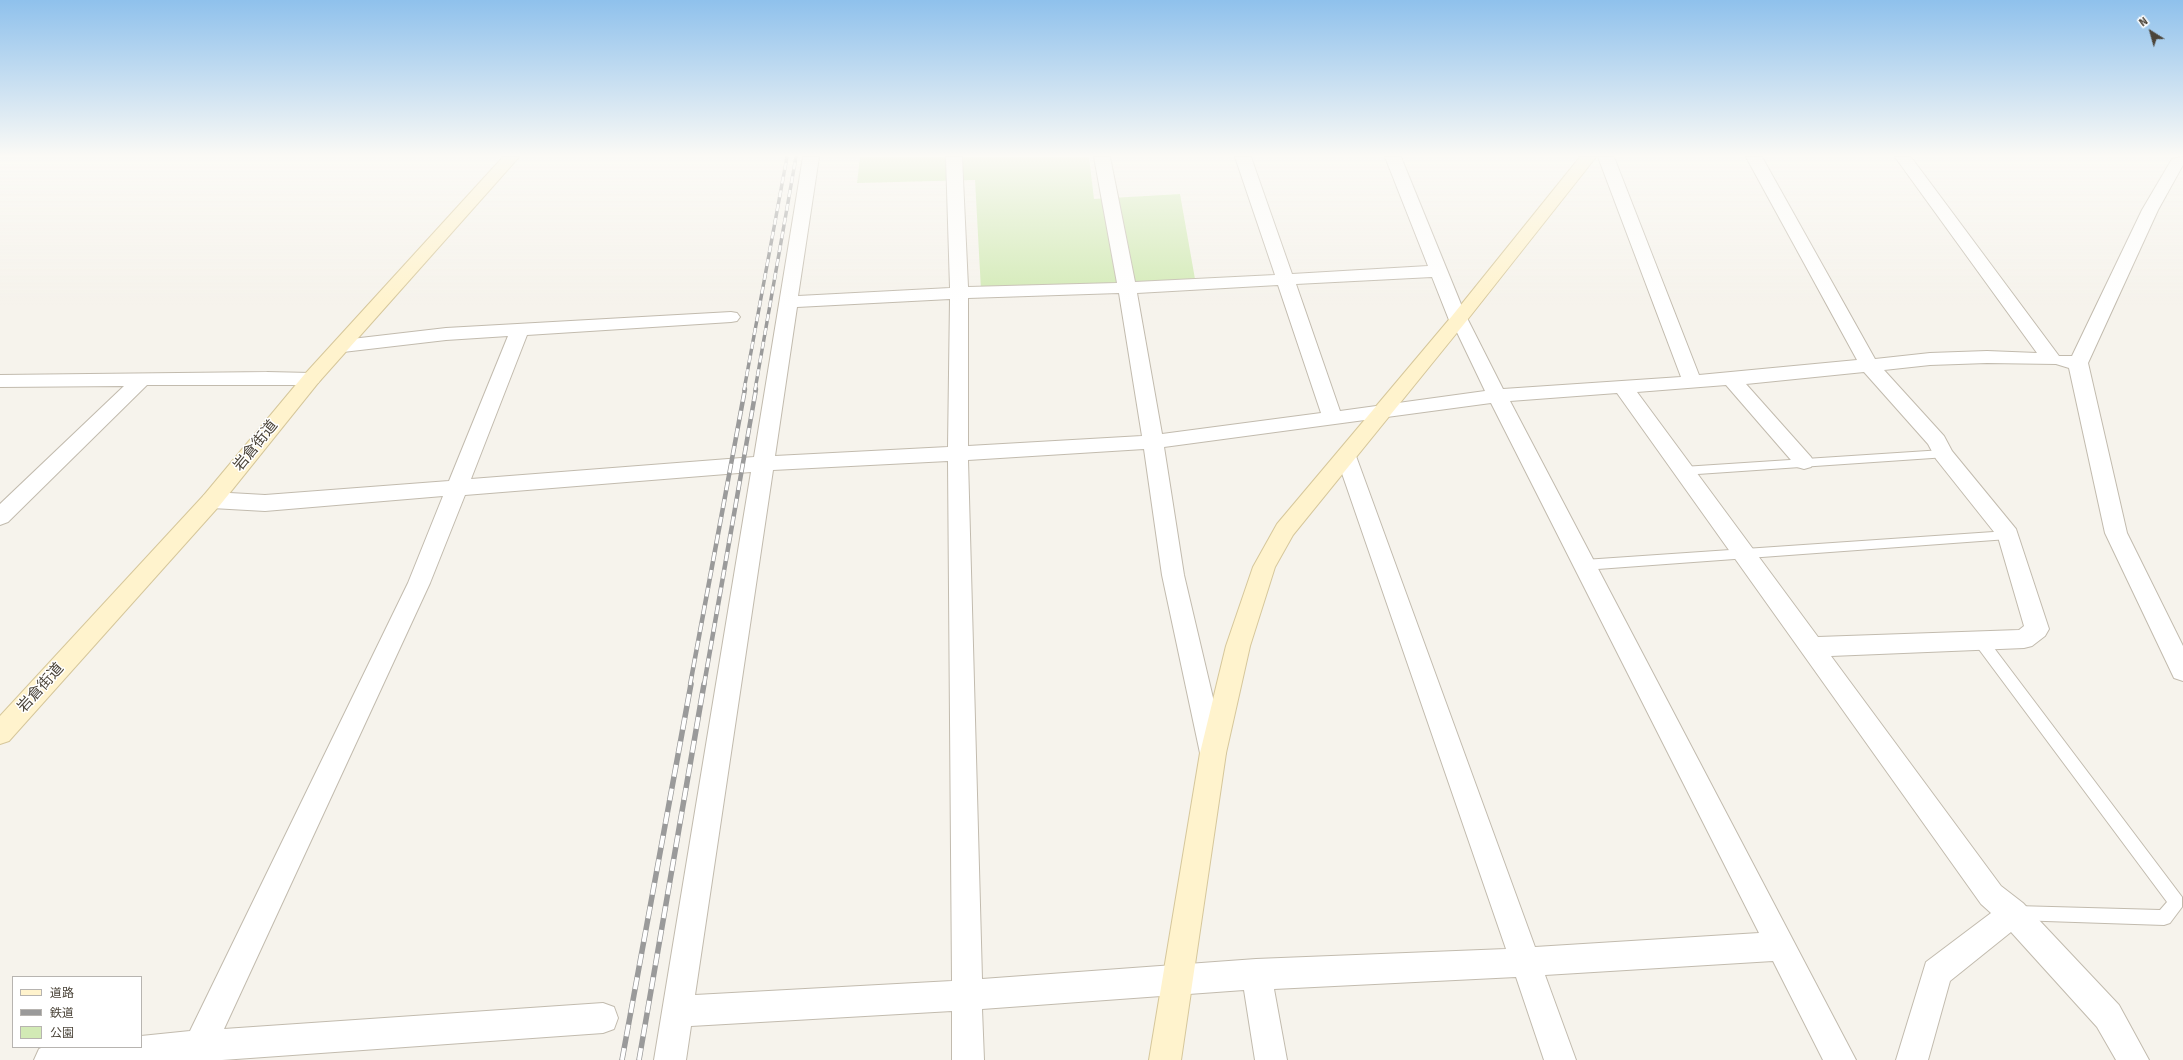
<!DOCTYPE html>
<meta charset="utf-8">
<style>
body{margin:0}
#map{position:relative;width:2183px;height:1060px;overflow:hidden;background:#f6f3ec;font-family:Signika,"Noto Sans JP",sans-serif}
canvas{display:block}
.legend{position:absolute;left:12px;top:976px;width:130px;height:72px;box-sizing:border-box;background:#fff;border:1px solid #b7b4b0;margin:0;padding:5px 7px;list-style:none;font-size:12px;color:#4b4439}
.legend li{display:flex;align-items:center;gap:8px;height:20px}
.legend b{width:20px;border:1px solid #b7b4b0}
.north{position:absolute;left:2131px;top:12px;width:40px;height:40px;-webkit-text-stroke:3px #fff;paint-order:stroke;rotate:323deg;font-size:11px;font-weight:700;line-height:16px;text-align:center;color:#4b4439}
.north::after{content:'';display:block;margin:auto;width:14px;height:18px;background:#4b4439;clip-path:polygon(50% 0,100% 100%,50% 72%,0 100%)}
</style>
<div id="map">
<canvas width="2183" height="1060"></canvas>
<ul class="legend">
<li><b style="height:5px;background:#fff3cd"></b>道路</li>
<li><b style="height:5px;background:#9a9a9a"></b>鉄道</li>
<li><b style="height:11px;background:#d2eab5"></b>公園</li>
</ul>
<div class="north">N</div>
</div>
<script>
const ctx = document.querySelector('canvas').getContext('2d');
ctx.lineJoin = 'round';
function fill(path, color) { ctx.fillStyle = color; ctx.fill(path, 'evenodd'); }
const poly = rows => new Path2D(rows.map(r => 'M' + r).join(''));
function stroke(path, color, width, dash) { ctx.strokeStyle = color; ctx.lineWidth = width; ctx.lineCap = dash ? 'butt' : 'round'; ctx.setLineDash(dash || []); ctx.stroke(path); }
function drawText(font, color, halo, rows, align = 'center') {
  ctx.font = font + ' Signika,"Noto Sans JP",sans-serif'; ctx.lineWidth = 3; ctx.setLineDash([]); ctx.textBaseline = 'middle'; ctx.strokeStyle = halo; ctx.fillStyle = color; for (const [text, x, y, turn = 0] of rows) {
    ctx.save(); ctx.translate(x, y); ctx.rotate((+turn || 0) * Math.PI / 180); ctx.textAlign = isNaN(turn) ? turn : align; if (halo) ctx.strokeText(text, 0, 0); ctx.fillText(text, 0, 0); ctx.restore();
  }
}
fill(poly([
 [860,157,1089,157,1094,199,1180,194,1195,279,981,290,975,180,857,183]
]), '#d2eab5');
const lane = poly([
 [1943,450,1949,454,1947,457,1683,475,1677,471,1683,467,1943,450],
 [2008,531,2014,535,2008,539,1584,570,1580,568,1578,565,1580,562,1584,560,2008,531],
 [1980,635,1985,636,2182,897,2182,907,2170,923,2164,925,2016,920,2010,918,2008,913,2010,908,2016,906,2160,910,2167,902,1975,644,1973,640,1975,636,1980,635]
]);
const street = poly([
 [803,157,819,157,798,296,950,288,946,157,962,157,968,287,1117,283,1094,157,1110,157,1135,282,1275,275,1235,157,1251,157,1292,274,1428,266,1385,157,1401,157,1465,314,1503,389,1681,377,1598,157,1614,157,1699,375,1857,360,1746,157,1762,157,1875,359,1930,353,1987,351,2037,353,1895,157,1911,157,2059,356,2072,356,2142,210,2172,159,2183,157,2183,165,2158,210,2088,363,2127,533,2183,646,2183,681,2174,678,2105,533,2069,368,2056,364,1987,363,1930,365,1884,370,1944,436,1952,451,2016,529,2049,629,2045,636,2032,646,2024,648,1831,656,2001,886,2023,903,2119,1005,2149,1060,2116,1060,2097,1027,2011,932,1950,981,1928,1060,1896,1060,1926,962,1991,913,1981,904,1617,393,1510,401,1856,1060,1823,1060,1773,961,1545,975,1576,1060,1544,1060,1516,977,1274,989,1287,1060,1255,1060,1244,990,982,1009,984,1060,952,1060,952,1011,691,1026,686,1060,654,1060,751,472,465,495,430,583,224,1029,603,1003,614,1007,618,1018,614,1029,603,1033,222,1060,34,1060,39,1049,43,1047,141,1047,141,1036,190,1031,408,583,443,496,265,511,212,508,204,505,201,500,204,495,212,492,265,495,449,481,508,336,446,340,343,352,336,350,334,346,336,342,343,340,446,328,731,312,737,313,740,317,737,321,731,322,527,335,471,479,754,457,803,157],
 [1432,277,1449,320,1453,324,1485,391,1340,411,1296,284,1432,277],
 [1278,285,1321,413,1162,434,1137,293,1278,285],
 [1119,293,1142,436,968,446,968,298,1119,293],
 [950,299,948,447,775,456,797,307,950,299],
 [1864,372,1928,444,1936,459,1998,537,2024,626,2019,630,1818,637,1637,392,1726,385,1797,467,1804,469,1811,467,1814,462,1811,457,1746,384,1864,372],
 [1491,403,1759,933,1535,947,1356,456,1353,451,1346,449,1339,451,1336,456,1506,949,1256,959,982,979,968,460,1144,449,1162,575,1200,753,1204,761,1213,764,1222,761,1226,753,1184,575,1164,447,1491,403],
 [948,461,952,981,695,995,773,470,948,461],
 [267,372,311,373,318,375,321,379,318,383,311,385,147,385,8,522,0,525,0,504,124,386,0,387,0,375,267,372]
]);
const secondary = poly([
 [503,157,519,157,318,383,220,505,9,741,0,744,0,716,204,495,304,375,503,157],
 [1580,157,1596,157,1464,324,1293,535,1275,567,1250,646,1226,753,1181,1060,1149,1060,1200,753,1226,646,1253,567,1277,524,1452,316,1580,157]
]);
stroke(lane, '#c2bbae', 2);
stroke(street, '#c2bbae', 2);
stroke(secondary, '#d6c79b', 2);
fill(lane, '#fff');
fill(street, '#fff');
fill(secondary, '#fff3cd');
const railFar2 = poly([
 [744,390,787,157],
 [755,390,796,157]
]);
const railFar1 = poly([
 [690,685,745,389],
 [704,685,756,389]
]);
const rail = poly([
 [622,1060,691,684],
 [639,1060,704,684]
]);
stroke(railFar2, '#9a9a9a', 3.5);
stroke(railFar1, '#9a9a9a', 4.5);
stroke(rail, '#9a9a9a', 5.5);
stroke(railFar2, '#fff', 2.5, [7]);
stroke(railFar1, '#fff', 3, [9]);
stroke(rail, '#fff', 4, [12]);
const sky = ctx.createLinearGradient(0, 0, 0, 305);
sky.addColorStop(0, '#8fc1ec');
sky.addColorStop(0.51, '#fbfaf6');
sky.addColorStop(1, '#fbfaf600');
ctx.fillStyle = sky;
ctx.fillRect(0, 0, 2183, 305);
drawText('15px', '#4b4439', '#fff', [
 ["岩倉街道",256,446,-51],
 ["岩倉街道",41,688,-48]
]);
</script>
